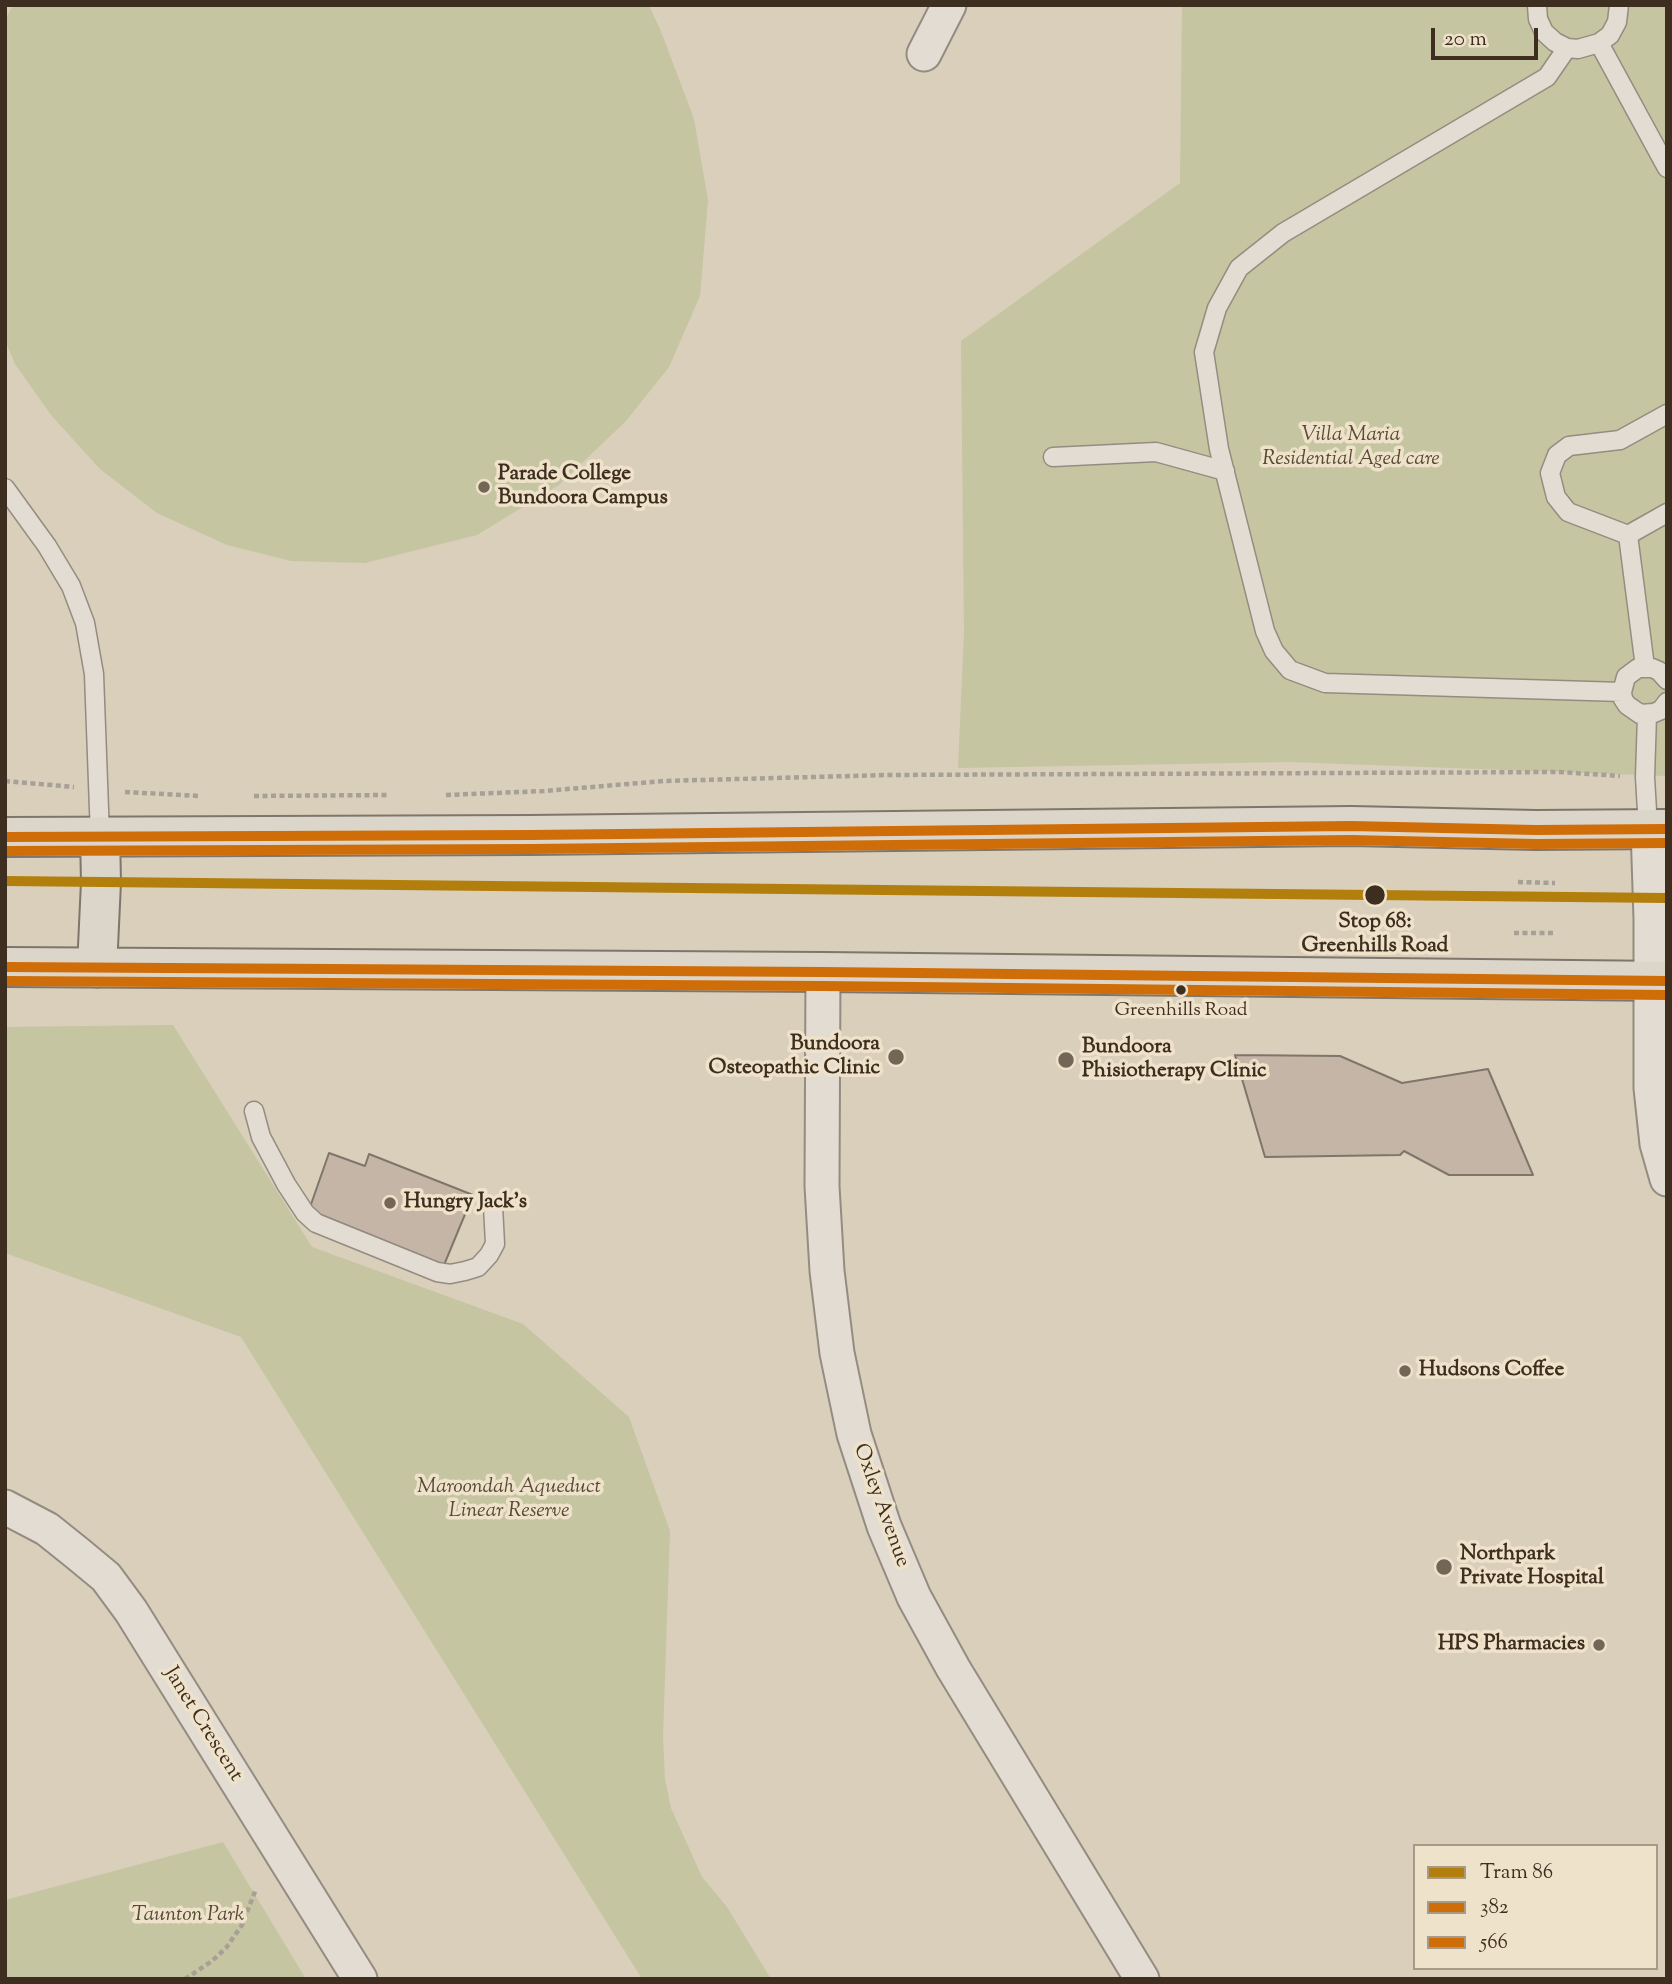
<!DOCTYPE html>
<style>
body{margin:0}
#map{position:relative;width:1672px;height:1984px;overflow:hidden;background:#d9cfbb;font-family:"Sorts Mill Goudy",serif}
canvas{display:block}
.frame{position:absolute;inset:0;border:7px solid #3e2e1f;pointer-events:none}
.legend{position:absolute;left:1413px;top:1844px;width:245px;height:126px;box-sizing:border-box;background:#efe2ca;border:2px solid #a89a86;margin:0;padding:9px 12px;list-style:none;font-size:21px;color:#3e2e1f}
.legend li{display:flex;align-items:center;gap:14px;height:35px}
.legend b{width:35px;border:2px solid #a89a86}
.scale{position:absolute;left:1431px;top:28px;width:107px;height:32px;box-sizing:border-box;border:4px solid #3e2e1f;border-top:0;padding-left:9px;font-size:21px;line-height:24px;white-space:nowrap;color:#3e2e1f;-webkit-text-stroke:5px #efe2ca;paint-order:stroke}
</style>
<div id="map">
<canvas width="1672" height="1984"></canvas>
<div class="frame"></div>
<ul class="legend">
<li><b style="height:9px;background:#b27f0c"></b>Tram 86</li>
<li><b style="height:9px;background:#cf6d08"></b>382</li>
<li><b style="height:9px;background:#cf6d08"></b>566</li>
</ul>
<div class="scale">20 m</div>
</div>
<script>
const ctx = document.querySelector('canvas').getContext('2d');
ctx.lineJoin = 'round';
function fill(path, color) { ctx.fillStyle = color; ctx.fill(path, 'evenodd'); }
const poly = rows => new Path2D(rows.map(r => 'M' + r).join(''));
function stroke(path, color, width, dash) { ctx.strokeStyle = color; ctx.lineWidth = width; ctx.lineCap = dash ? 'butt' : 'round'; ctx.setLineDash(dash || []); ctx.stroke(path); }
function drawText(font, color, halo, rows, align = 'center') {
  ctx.font = font + ' "Sorts Mill Goudy",serif'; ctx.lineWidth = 7; ctx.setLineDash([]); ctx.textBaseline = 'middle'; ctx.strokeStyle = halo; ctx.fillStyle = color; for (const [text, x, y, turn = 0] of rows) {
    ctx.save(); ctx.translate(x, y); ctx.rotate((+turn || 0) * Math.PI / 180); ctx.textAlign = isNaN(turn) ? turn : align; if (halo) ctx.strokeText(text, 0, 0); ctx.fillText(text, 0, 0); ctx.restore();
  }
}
fill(poly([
 [13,5,649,5,662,34,694,119,708,200,700,296,669,367,626,421,559,485,477,535,365,563,291,561,227,545,157,513,100,469,51,415,15,364,5,340,5,20],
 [1182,5,1667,5,1667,776,1290,762,958,768,964,633,961,341,1180,183],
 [173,1025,312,1247,523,1324,629,1417,670,1531,663,1736,665,1779,671,1808,702,1877,727,1907,771,1979,642,1979,241,1337,5,1253,5,1027],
 [223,1842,306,1979,5,1979,5,1900]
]), '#c5c5a1');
const building = poly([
 [1235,1055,1340,1056,1402,1083,1488,1069,1533,1175,1449,1175,1404,1151,1400,1155,1265,1157,1235,1055],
 [329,1153,365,1166,369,1154,473,1195,444,1265,309,1210,329,1153]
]);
fill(building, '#c5b5a7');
stroke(building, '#7e766b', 2);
const service = poly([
 [1537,5,1538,19,1544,32,1555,42,1567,48,1578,49,1599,43,1610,35,1617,22,1619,5],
 [1599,43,1667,168],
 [1567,48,1547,77,1283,233,1239,268,1217,308,1204,352,1219,449,1265,631,1274,651,1290,670,1325,683,1622,692],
 [1053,457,1156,452,1225,471],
 [5,488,47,546,71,586,85,623,94,674,100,836],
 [1628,535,1568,512,1556,497,1550,473,1557,455,1569,446,1620,440,1667,414],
 [1628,535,1645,667],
 [1628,535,1667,513],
 [1667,680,1659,671,1652,668,1638,668,1626,677,1622,692,1623,699,1627,705,1640,714,1654,713,1661,710,1667,702],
 [1647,715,1645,777,1648,828],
 [254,1111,261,1137,286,1184,305,1213,316,1223,437,1272,450,1274,465,1271,478,1267,489,1255,495,1244,493,1206]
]);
const minor = poly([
 [924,54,949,5],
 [1648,828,1651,919,1651,1088,1657,1144,1667,1179],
 [823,972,822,1186,827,1271,837,1353,854,1434,884,1526,914,1597,953,1668,1142,1979],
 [5,1507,47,1529,77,1553,106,1577,131,1611,360,1979]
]);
const trunk = poly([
 [5,837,530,835,1351,826,1536,830,1667,829],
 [5,967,823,972,1667,981],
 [97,968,101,882,100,836]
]);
stroke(service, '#948c80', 21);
stroke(minor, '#948c80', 37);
stroke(trunk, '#7e766b', 42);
stroke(poly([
 [5,781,74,787],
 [125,792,200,796],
 [446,795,544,791,664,781,887,775,1559,772,1620,776],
 [254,796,389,795],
 [1518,882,1555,883],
 [1514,933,1555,933],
 [185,1979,212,1961,226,1948,242,1925,256,1889]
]), '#a6a097', 4.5, [5, 3.5]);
stroke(service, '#e2dcd2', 18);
stroke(minor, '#e2dcd2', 33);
stroke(trunk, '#dcd6ca', 38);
stroke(poly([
 [5,837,530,835,1351,826,1536,830,1667,829],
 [5,967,823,972,1667,981]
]), '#cf6d08', 10);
stroke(poly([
 [5,851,530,849,1351,840,1536,844,1667,843],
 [5,981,823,986,1667,995]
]), '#cf6d08', 10);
stroke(poly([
 [5,881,1667,898]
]), '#b27f0c', 10);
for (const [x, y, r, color] of [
 [484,487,7,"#746656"],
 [1375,895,11,"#3e2e1f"],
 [1181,990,6,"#3e2e1f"],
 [896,1057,9,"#746656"],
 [1066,1060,9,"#746656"],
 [390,1203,7,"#746656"],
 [1405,1371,7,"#746656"],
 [1444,1567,9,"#746656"],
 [1599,1645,7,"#746656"]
]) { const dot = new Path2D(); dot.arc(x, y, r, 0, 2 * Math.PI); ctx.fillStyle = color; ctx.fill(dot); stroke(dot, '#efe2ca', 2.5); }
drawText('19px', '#3e2e1f', '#efe2ca', [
 ["Greenhills Road",1181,1012]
]);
drawText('italic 21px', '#564a35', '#efe2ca', [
 ["Villa Maria",1351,436],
 ["Residential Aged care",1351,460],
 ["Maroondah Aqueduct",509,1488],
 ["Linear Reserve",509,1512],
 ["Taunton Park",188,1916]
]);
drawText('bold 21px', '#3e2e1f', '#efe2ca', [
 ["Parade College",498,475],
 ["Bundoora Campus",498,499],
 ["Bundoora",880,1045,"right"],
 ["Osteopathic Clinic",880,1069,"right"],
 ["Bundoora",1082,1048],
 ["Phisiotherapy Clinic",1082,1072],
 ["Hungry Jack's",404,1203],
 ["Hudsons Coffee",1419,1371],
 ["Northpark",1460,1555],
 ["Private Hospital",1460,1579],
 ["HPS Pharmacies",1585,1645,"right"]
], 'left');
drawText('bold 21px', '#3e2e1f', '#efe2ca', [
 ["Stop 68:",1375,923],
 ["Greenhills Road",1375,947]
]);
drawText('21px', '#3e2e1f', '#efe2ca', [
 ["Oxley Avenue",880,1506,70],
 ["Janet Crescent",202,1725,58]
]);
</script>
